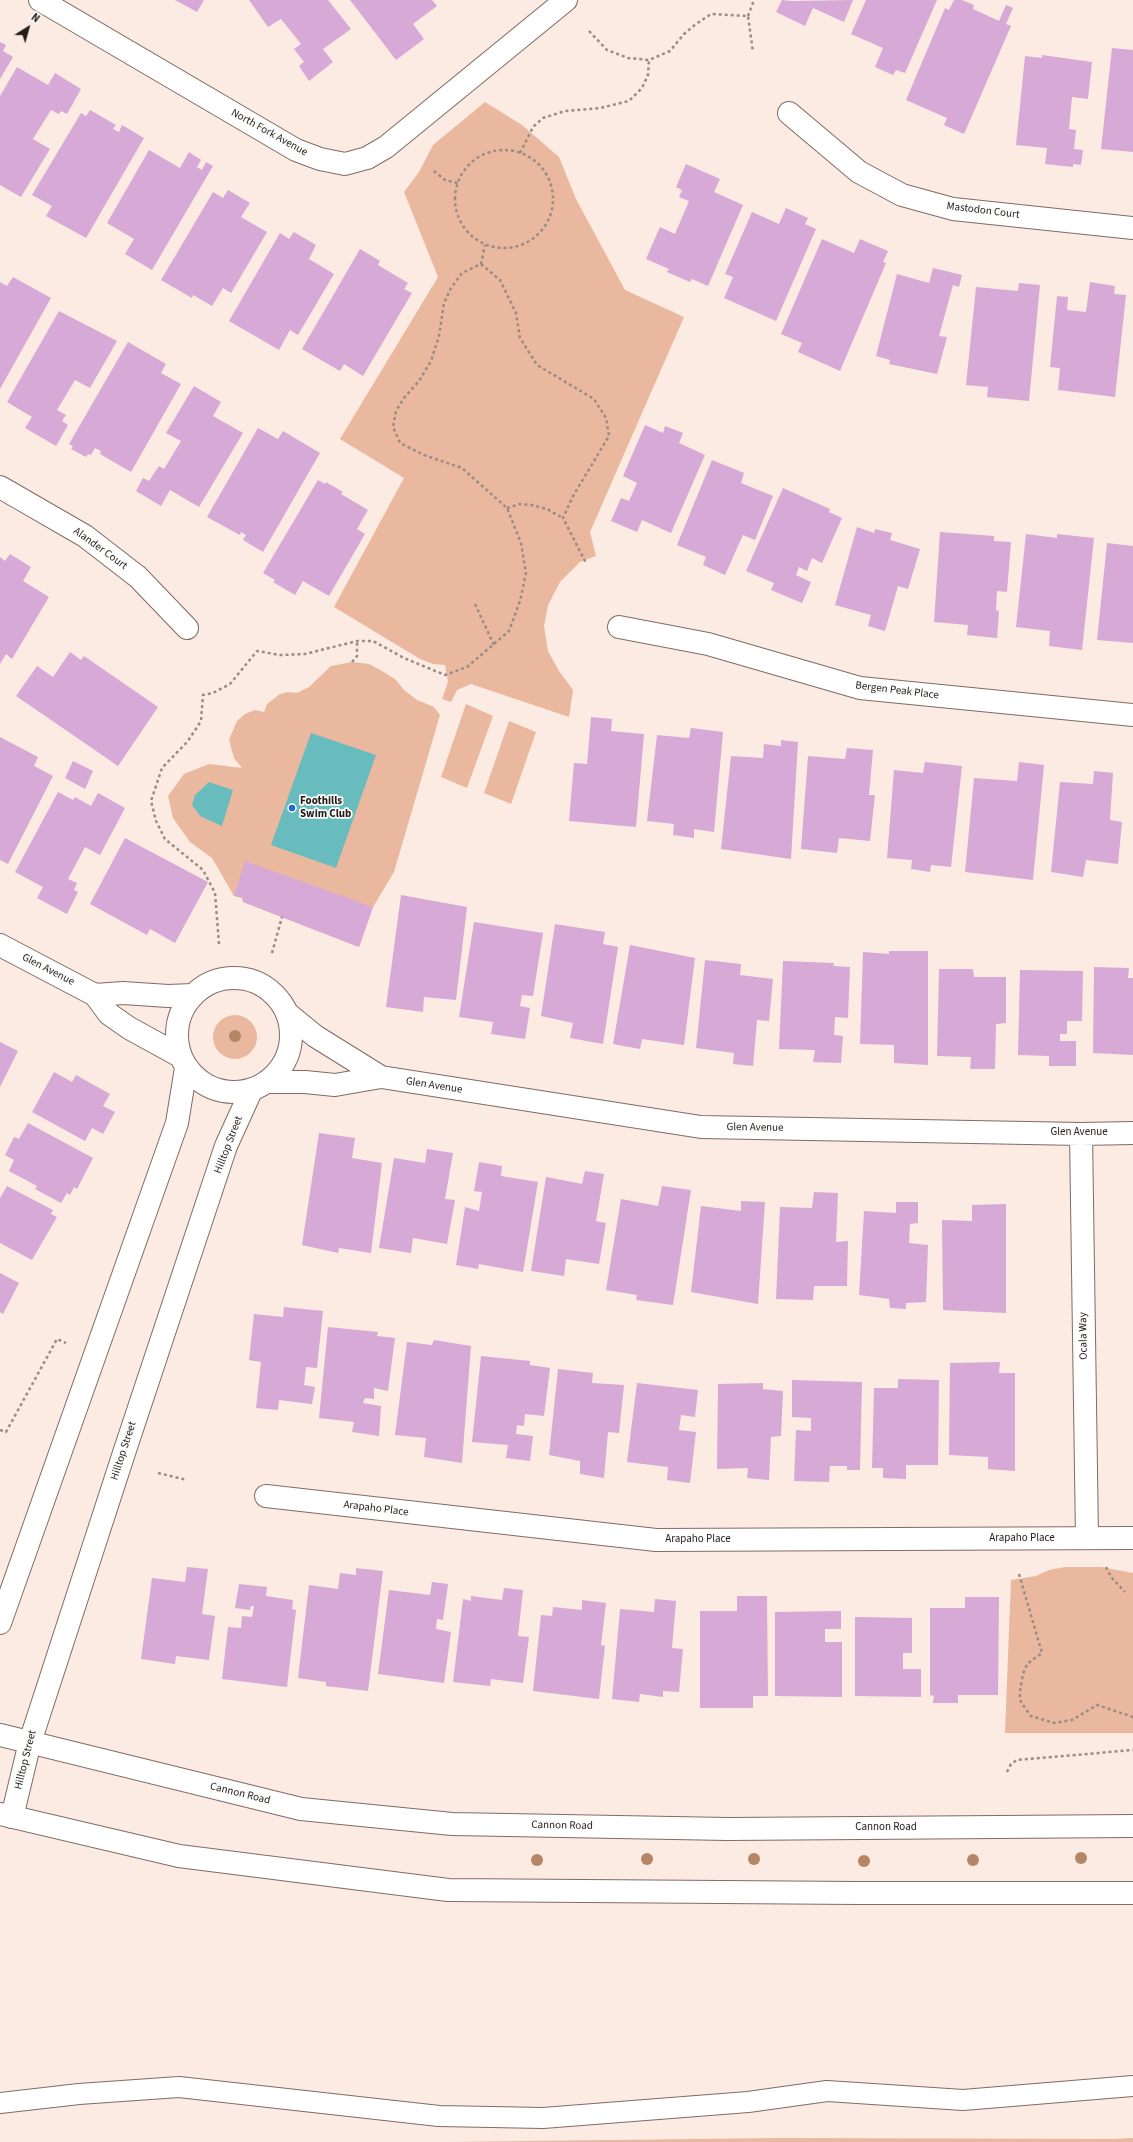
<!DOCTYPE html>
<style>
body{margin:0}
#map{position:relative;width:1133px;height:2142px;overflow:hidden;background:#fcebe2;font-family:"Source Sans 3",sans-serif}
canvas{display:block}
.north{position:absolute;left:8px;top:8px;width:40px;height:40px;-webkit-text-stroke:3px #fcfcfc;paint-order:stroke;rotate:37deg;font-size:11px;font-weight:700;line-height:16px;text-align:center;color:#221b17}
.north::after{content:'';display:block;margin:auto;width:14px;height:18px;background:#221b17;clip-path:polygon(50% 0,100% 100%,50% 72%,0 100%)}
</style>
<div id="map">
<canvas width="1133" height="2142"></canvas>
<div class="north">N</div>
</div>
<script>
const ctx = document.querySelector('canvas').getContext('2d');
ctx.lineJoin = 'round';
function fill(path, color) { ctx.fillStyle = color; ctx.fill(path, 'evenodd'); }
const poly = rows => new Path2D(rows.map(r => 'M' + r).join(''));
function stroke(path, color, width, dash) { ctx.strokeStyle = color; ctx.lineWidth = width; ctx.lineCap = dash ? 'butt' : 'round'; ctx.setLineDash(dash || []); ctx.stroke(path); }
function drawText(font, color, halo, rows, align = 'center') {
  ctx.font = font + ' "Source Sans 3",sans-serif'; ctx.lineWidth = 3.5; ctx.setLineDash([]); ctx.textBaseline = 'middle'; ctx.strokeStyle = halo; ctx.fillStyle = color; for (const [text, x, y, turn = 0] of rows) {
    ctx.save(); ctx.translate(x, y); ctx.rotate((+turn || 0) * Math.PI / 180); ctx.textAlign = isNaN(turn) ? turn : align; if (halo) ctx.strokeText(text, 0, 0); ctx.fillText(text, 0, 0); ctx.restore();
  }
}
fill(poly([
 [485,102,522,125,559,157,576,199,625,290,684,317,590,532,596,556,580,562,560,582,548,605,544,626,548,651,559,671,573,690,569,717,471,684,457,690,451,702,442,699,448,682,445,665,433,664,420,659,334,607,404,478,340,439,438,277,404,192,419,172,433,145],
 [352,662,369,664,382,671,395,679,404,690,417,700,434,707,440,715,394,872,373,907,359,947,243,902,242,898,234,896,212,858,190,842,173,818,168,796,184,774,209,764,242,768,234,758,229,740,237,721,245,714,255,710,264,712,267,704,280,694,288,692,297,693,309,687,331,666],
 [466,704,493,716,467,788,441,777],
 [509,721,536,732,511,804,484,793],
 '213 1037a22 22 0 1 1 44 0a22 22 0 1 1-44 0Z',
 [1065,1567,1101,1567,1133,1573,1133,1733,1005,1733,1011,1580,1036,1576,1049,1570],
 [778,2138,1113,2139,1133,2138,1133,2142,447,2142]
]), '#eab89e');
fill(poly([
 [311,733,376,755,336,868,271,845],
 [209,782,233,790,222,826,200,816,192,805,195,795]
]), '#69bcbd');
fill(poly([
 [175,0,204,0,197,12],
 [249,0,328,0,351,29,323,49,333,62,309,81,299,66,304,62,294,49,301,44,281,19,268,27],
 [350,0,432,0,437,6,413,24,424,39,396,60],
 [782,0,791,1,853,0,844,22,813,8,805,26,776,12],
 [866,0,937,0,905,73,896,70,893,75,875,67,883,48,851,34],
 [954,0,962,0,974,5,973,9,999,21,1006,5,1013,8,1006,24,1011,26,964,134,944,125,947,118,906,100,945,8,949,10],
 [0,42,6,45,3,51,13,57,0,79],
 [1112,48,1133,50,1133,152,1101,149],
 [1042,55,1092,62,1088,99,1072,97,1069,129,1076,130,1074,149,1083,150,1081,165,1073,164,1073,167,1045,164,1047,148,1016,145,1025,56,1042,58],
 [17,67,48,85,55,73,81,89,67,114,61,111,59,114,51,110,33,139,50,149,21,197,0,185,0,96],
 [90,110,116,125,113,129,119,132,122,125,144,138,86,238,46,216,52,206,32,195,81,113,86,116],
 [149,150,180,168,189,152,201,160,197,167,202,170,206,162,213,166,152,270,125,254,134,239,107,223],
 [686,164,720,179,714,192,743,205,708,286,692,279,690,282,667,272,669,269,646,259,660,227,675,234,689,201,679,197,682,190,676,187],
 [228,190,250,203,241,217,267,232,231,293,223,288,212,306,193,295,192,298,161,280,213,192,223,198],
 [786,208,808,218,805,224,816,229,776,321,724,298,733,277,725,274,752,212,779,224],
 [294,232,316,245,309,259,334,274,298,335,290,330,279,350,229,321,280,233,289,239],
 [822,239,854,253,860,239,888,251,883,262,886,263,840,371,798,352,802,343,781,334],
 [360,249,380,261,378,265,408,283,404,289,412,293,363,376,344,364,340,371,302,349],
 [933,268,962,275,959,287,953,285,939,336,947,337,937,374,889,364,890,360,876,356,897,274,929,283],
 [13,277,51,298,0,389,0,282,7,286],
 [1090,282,1115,286,1114,294,1126,295,1115,397,1058,390,1060,368,1050,367,1057,296,1068,297,1067,310,1086,312],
 [1019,283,1040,285,1029,401,987,397,988,387,966,385,976,287,1018,291],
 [59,311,117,341,90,388,75,380,57,410,66,415,62,421,68,425,56,446,25,428,32,417,7,402],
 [128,342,166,364,161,373,181,384,131,472,100,454,101,451,95,448,91,455,88,454,86,457,71,449,73,446,69,444],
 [194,386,221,402,213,416,243,433,199,507,170,490,161,506,136,491,143,478,149,481,159,466,164,469,181,441,166,433],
 [645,425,663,433,665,426,683,433,679,443,705,455,671,533,642,520,637,532,611,521,621,498,629,501,637,483,623,476],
 [258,428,278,439,283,431,320,453,263,552,243,540,246,535,241,532,240,535,207,517],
 [712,460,744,473,741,483,773,496,755,540,743,535,725,575,703,565,706,557,677,545],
 [318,480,325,484,326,482,343,492,341,494,368,510,357,529,365,534,329,596,303,581,295,595,273,582,275,580,263,573],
 [783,488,830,509,829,512,842,518,822,563,812,558,807,571,799,567,796,575,811,582,802,603,771,590,774,583,746,571],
 [857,527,874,533,875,529,892,533,890,540,920,549,908,589,898,586,885,631,868,626,871,615,835,605],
 [940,532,994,536,994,541,1011,542,1007,592,997,591,996,610,999,611,997,638,967,635,968,625,934,622],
 [1026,534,1057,538,1057,534,1094,538,1082,650,1049,646,1050,631,1016,627],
 [1107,543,1133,546,1133,643,1097,640],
 [10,554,31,567,23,581,49,597,12,659,6,654,0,664,0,557,5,561],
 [70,652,81,660,84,656,158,707,118,766,16,696,37,666,53,677],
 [591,717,612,719,611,731,644,734,636,827,569,821,574,763,587,764],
 [691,728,723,732,714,832,694,829,694,838,673,835,674,824,647,821,657,735,689,738],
 [0,737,38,757,34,766,53,776,8,864,0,860],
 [781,740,798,742,791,859,721,849,731,756,763,758,764,744,781,746],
 [847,748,873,750,869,795,875,795,870,841,839,838,837,853,801,849,808,756,845,759],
 [73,761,93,771,85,789,65,778],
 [925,762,962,766,951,867,931,865,930,872,911,869,912,860,887,858,894,770,923,773],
 [1019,762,1044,765,1033,880,965,872,974,778,1017,781],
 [1094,771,1113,773,1110,820,1122,822,1118,864,1086,860,1083,877,1051,872,1060,782,1093,784],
 [58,792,73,800,75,797,91,806,98,793,125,808,100,855,85,847,68,879,77,883,74,890,78,892,67,914,37,898,43,887,15,872],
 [125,838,208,882,175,943,150,929,147,935,90,904],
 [245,861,373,907,359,947,243,902,243,898,234,896],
 [401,895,467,907,456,1000,424,997,423,1012,386,1007],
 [474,922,543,933,533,996,522,995,520,1006,530,1008,525,1039,491,1034,493,1022,459,1017],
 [555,924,605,932,603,944,618,947,603,1044,570,1038,573,1023,541,1016],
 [630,945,695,958,684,1045,642,1039,640,1049,613,1044],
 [889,951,928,951,928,1065,894,1063,894,1045,860,1044,863,952,889,954],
 [705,960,741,964,740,975,773,979,769,1021,757,1020,753,1066,733,1064,734,1053,696,1048],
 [783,961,834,963,833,966,850,967,848,1018,835,1017,834,1035,843,1036,841,1063,813,1062,815,1050,779,1049],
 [1094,967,1129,968,1128,978,1133,978,1133,1055,1093,1053],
 [939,969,973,969,974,977,1006,977,1006,1023,996,1024,995,1069,970,1069,971,1057,937,1056],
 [1020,970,1083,971,1082,1021,1067,1021,1067,1034,1060,1034,1060,1041,1076,1041,1076,1066,1049,1066,1049,1056,1018,1055],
 [0,1042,18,1051,0,1087],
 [54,1072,72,1082,76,1075,110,1094,103,1106,115,1112,103,1134,92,1128,85,1141,32,1112],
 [28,1123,93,1158,77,1189,74,1187,70,1195,67,1193,61,1203,35,1189,37,1186,9,1171,14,1160,5,1155,14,1137,19,1139],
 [319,1133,355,1138,352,1158,382,1163,371,1253,339,1248,338,1253,302,1245],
 [427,1149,453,1153,445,1199,455,1200,447,1244,413,1238,411,1253,379,1248,394,1158,425,1163],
 [479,1162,502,1166,501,1176,538,1182,523,1272,479,1264,478,1269,456,1265,465,1207,479,1211,482,1192,474,1191],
 [585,1171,604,1174,596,1221,606,1223,599,1264,566,1259,564,1276,531,1271,546,1177,582,1184],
 [7,1186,53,1210,51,1214,57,1217,32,1260,0,1243,0,1198],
 [662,1186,691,1190,673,1305,636,1300,637,1295,606,1290,621,1199,658,1206],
 [814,1192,838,1193,836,1242,848,1241,847,1286,814,1286,813,1300,776,1299,780,1207,812,1208],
 [741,1201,765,1202,758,1304,691,1292,701,1206,741,1211],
 [896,1202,918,1202,918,1223,910,1224,909,1243,928,1245,926,1302,906,1303,906,1309,890,1308,889,1299,859,1295,864,1211,896,1213],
 [1006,1204,1006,1313,943,1310,942,1220,972,1221,972,1205],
 [0,1273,19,1283,3,1314,0,1312],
 [284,1307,323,1311,317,1368,306,1367,304,1385,315,1387,312,1404,279,1400,278,1410,256,1408,261,1362,249,1360,254,1314,283,1317],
 [328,1327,378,1332,377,1336,395,1338,388,1391,374,1388,374,1399,365,1398,363,1403,381,1406,379,1436,352,1432,354,1422,319,1418],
 [434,1340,471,1346,462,1463,424,1457,426,1438,395,1435,407,1342,432,1345],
 [481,1356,530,1361,530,1365,550,1368,544,1416,525,1414,524,1426,517,1425,516,1434,533,1436,530,1461,506,1458,508,1445,472,1442],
 [1000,1362,999,1373,1015,1373,1015,1471,988,1469,988,1457,949,1455,950,1363],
 [558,1369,593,1373,592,1383,624,1385,619,1433,608,1432,604,1478,580,1474,580,1461,549,1455],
 [898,1379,939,1380,938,1465,906,1465,906,1479,883,1478,883,1468,872,1468,874,1388,898,1388],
 [792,1380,862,1382,860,1470,847,1470,847,1466,830,1466,829,1482,794,1481,796,1430,811,1431,811,1418,792,1417],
 [637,1383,698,1390,695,1417,681,1415,679,1430,696,1432,690,1483,667,1480,668,1467,627,1462],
 [763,1383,763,1389,783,1391,781,1436,771,1437,769,1480,747,1478,748,1468,717,1469,718,1384],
 [187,1567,208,1569,202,1614,215,1616,209,1660,176,1656,175,1664,141,1659,152,1578,185,1582],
 [356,1568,383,1571,368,1691,326,1686,326,1682,298,1678,309,1585,338,1589,340,1573,356,1575],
 [432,1582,448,1584,443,1620,437,1619,436,1629,451,1632,444,1683,378,1674,389,1590,430,1595],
 [239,1584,267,1587,266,1596,293,1600,292,1609,296,1610,287,1687,222,1679,228,1627,241,1628,242,1616,252,1617,254,1606,251,1606,250,1610,235,1608],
 [504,1588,523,1590,518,1636,529,1637,523,1683,491,1679,490,1686,453,1682,463,1599,471,1601,471,1596,502,1600],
 [737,1596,767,1596,768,1696,753,1696,753,1708,700,1708,700,1611,737,1611],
 [965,1597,999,1597,998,1695,958,1695,958,1703,933,1703,934,1696,930,1695,930,1608,965,1608],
 [655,1599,676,1601,672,1648,683,1649,679,1692,663,1691,663,1697,640,1694,639,1702,612,1699,620,1609,654,1612],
 [582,1600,606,1603,601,1645,605,1646,599,1699,533,1691,541,1615,552,1616,553,1607,582,1610],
 [841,1611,841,1629,825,1629,825,1642,842,1642,842,1697,775,1696,775,1612],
 [855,1617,912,1618,912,1653,903,1653,903,1669,921,1669,921,1697,855,1696]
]), '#d6a9d7');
const service = poly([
 [0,2103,79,2094,179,2087,439,2116,543,2118,748,2102,827,2091,963,2100,1133,2086]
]);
const minor = poly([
 [40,0,296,150,320,159,345,164,367,158,386,147,566,0],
 [789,113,859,172,902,195,953,209,1133,228],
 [0,487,85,536,138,577,187,628],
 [619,627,708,644,860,688,1133,715],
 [0,945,95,995,109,1014,129,1028,180,1056],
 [95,995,123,993,168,996,193,995],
 [287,1013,315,1036,381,1077],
 [269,1082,305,1082,335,1085,381,1077,701,1127,1081,1134,1133,1133],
 [1081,1134,1087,1538],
 [266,1496,656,1540,1133,1538]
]);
const tertiary = poly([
 '177 1035a57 57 0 1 1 114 0a57 57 0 1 1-114 0Z',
 [0,1623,177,1123,186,1068],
 [12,1817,30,1742,124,1453,226,1146,251,1091]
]);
const primary = poly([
 [0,1735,301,1809,452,1824,728,1829,1133,1826],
 [0,1814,179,1856,448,1890,858,1893,1133,1893]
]);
stroke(service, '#7f6c63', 22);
stroke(minor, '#7f6c63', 24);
stroke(tertiary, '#7f6c63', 24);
stroke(primary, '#7f6c63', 24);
stroke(poly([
 [748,16,754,0],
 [589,31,607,50,628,58,649,60,670,51,684,34,696,24,711,14,748,16,753,52],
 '455 199a49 49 0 1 1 98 0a49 49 0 1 1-98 0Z',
 [520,153,533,127,543,118,565,111,600,108,629,101,642,88,648,75,649,60],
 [434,171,445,180,458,183],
 [481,264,500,280,516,313,520,338,537,365,594,399,606,418,609,436,573,496,563,518,586,563],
 [507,508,520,504,531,505,547,509,563,518],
 [475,604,494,645],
 [352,662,357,656,357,641],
 [219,944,215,893,203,870,165,839,156,821,151,801,162,768,188,741,201,721,203,695,213,693,230,684,257,651,280,655,305,654,357,641,373,641,404,658,445,675,467,667,509,631,520,601,526,573,521,543,507,508,462,468,424,455,400,443,393,427,396,411,404,398,419,381,431,361,439,336,444,303,451,288,462,273,481,264,485,245],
 [272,953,282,917],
 [0,1430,6,1432,57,1339,66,1343],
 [158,1473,187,1480],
 [1106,1567,1111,1577,1125,1592],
 [1019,1574,1042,1653,1027,1664,1023,1674,1020,1691,1020,1700,1025,1708,1031,1716,1054,1723,1072,1720,1097,1705,1133,1717],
 [1007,1772,1011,1764,1017,1760,1133,1750]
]), '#998c86', 2.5, [3, 3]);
stroke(service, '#fff', 20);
stroke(minor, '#fff', 22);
stroke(tertiary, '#fff', 22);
stroke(primary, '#fff', 22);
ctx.fillStyle = '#b48666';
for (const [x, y] of [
 [235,1036],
 [1081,1858],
 [647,1859],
 [754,1859],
 [537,1860],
 [973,1860],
 [864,1861]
]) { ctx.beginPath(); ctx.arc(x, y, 6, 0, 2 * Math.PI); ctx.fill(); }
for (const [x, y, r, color] of [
 [292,808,4,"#2466d2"]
]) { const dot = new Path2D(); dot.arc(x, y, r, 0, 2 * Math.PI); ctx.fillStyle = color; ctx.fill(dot); stroke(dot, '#fcfcfc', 1.5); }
drawText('11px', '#221b17', '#fcfcfc', [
 ["North Fork Avenue",269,133,29],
 ["Mastodon Court",983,211,7],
 ["Alander Court",100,549,36],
 ["Bergen Peak Place",897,691,7],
 ["Glen Avenue",48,970,27],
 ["Glen Avenue",434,1086,9],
 ["Glen Avenue",755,1128,1],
 ["Glen Avenue",1079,1133],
 ["Hilltop Street",229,1145,-69],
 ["Ocala Way",1084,1336,-91],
 ["Hilltop Street",124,1451,-72],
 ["Arapaho Place",376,1509,7],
 ["Arapaho Place",1022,1539],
 ["Arapaho Place",698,1540],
 ["Hilltop Street",26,1760,-76],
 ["Cannon Road",240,1794,14],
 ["Cannon Road",562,1826,1],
 ["Cannon Road",886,1828]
]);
drawText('bold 11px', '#221b17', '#fcfcfc', [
 ["Foothills",300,802],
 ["Swim Club",300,815]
], 'left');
</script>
